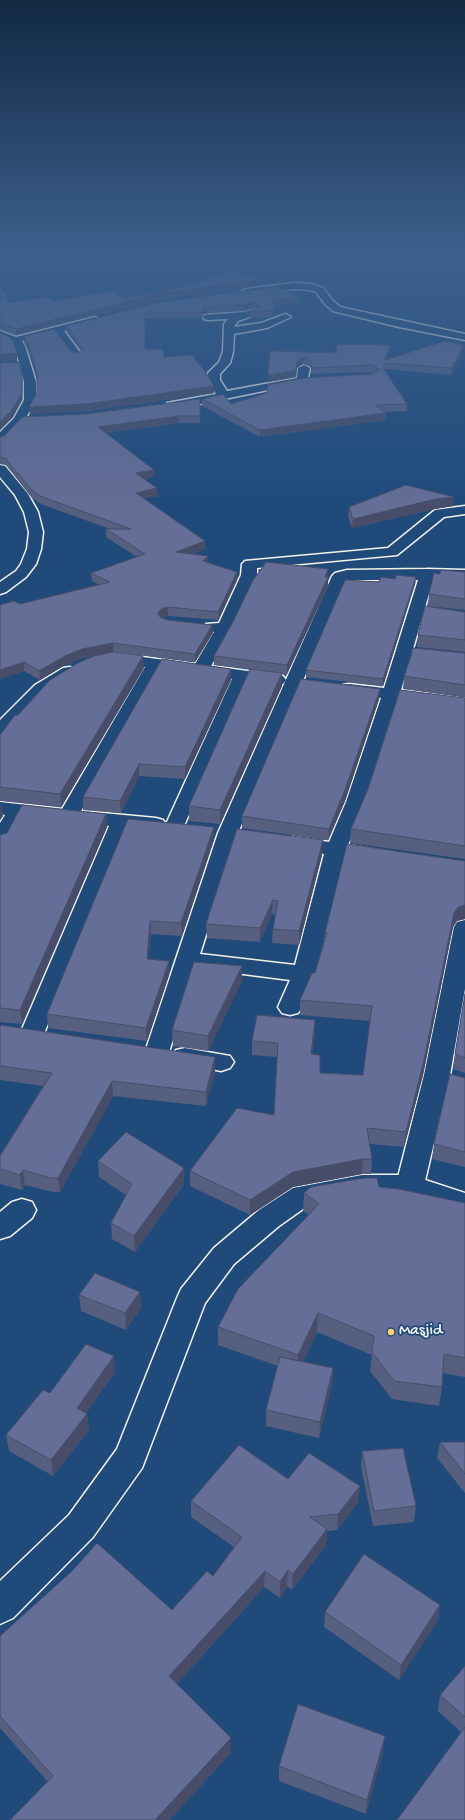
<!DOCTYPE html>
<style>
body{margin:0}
canvas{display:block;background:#1f4a7a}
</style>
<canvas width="465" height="1820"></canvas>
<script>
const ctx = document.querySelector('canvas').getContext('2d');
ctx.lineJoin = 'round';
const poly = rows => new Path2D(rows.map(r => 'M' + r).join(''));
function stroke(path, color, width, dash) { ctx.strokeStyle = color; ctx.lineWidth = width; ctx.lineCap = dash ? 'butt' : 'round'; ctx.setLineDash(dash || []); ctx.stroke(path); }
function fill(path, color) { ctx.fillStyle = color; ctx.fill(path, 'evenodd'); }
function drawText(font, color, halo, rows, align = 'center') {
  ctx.font = font + ' "Gochi Hand",sans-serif'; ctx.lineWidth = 3.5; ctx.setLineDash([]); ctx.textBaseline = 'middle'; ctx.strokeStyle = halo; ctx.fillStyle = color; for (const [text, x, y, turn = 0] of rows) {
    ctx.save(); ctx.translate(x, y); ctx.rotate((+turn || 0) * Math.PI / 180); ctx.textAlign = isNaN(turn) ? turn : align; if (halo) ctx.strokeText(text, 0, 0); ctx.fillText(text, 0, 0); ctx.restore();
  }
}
const street = poly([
 [294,283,311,284,323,288,332,300,340,307,465,334,465,340,399,327,333,311,325,304,316,292,310,290,294,289,246,295,241,292,246,289,294,283],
 [254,309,259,312,258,314,238,321,234,327,261,323,286,314,291,317,267,328,234,334,233,352,230,363,220,374,220,380,227,391,297,378,298,368,304,365,310,368,307,382,171,410,167,409,165,406,167,403,216,394,208,380,208,373,219,362,223,352,224,324,228,319,208,320,204,319,203,317,204,315,244,312,254,309],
 [95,317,100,320,99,322,64,331,82,355,81,357,73,357,55,333,22,341,25,346,36,382,36,400,23,423,4,442,0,443,0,432,14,418,24,400,24,382,15,347,11,342,0,338,0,331,16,337,95,317],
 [0,465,5,466,28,494,38,512,43,532,41,549,36,564,26,577,6,592,0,594,0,582,16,571,21,564,27,549,29,532,24,512,15,495,0,477,0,465],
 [465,506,465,514,444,517,397,555,257,568,257,575,233,628,211,666,277,675,283,676,286,680,283,684,277,685,249,681,182,830,175,832,168,830,165,826,163,828,156,830,128,828,43,1036,40,1042,31,1044,22,1042,19,1036,109,826,23,817,7,846,0,848,0,823,5,815,0,814,0,802,62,809,145,667,107,662,105,658,107,654,113,653,195,664,214,632,206,630,204,627,206,624,219,623,241,575,242,564,245,561,388,548,435,510,465,506],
 [161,670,232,679,166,824,163,820,156,818,81,811,161,670],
 [427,569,465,570,465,580,433,580,401,690,465,699,465,709,398,701,366,802,348,845,383,851,386,855,383,859,376,861,345,857,316,974,302,1007,298,1013,290,1015,282,1013,278,1007,290,980,196,968,169,1052,166,1058,157,1060,148,1058,145,1052,218,833,332,576,335,573,347,570,427,569],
 [346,580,418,580,384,688,349,684,343,685,340,689,343,693,349,694,381,698,346,802,329,842,293,837,286,839,283,843,286,847,324,854,295,965,200,954,238,833,346,580],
 [69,667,75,668,78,672,75,676,47,693,7,735,0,737,0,720,35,685,63,668,69,667],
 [465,920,465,989,450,1075,424,1185,420,1192,410,1195,400,1192,396,1185,424,1075,454,927,457,922,465,920],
 [185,1048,230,1056,234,1062,230,1068,221,1071,176,1062,173,1056,176,1050,185,1048],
 [22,1199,32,1202,36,1210,32,1218,10,1236,0,1239,0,1212,12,1202,22,1199]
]);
const secondary = poly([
 [362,1175,410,1175,465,1193,465,1215,409,1195,362,1195,310,1204,279,1226,234,1264,205,1303,142,1468,93,1537,13,1618,0,1624,0,1581,69,1515,117,1449,177,1298,181,1289,214,1248,259,1210,293,1188,362,1175]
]);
stroke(street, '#f4f1e8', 3);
stroke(secondary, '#f4f1e8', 3);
fill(street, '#1f4a7a');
fill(secondary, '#1f4a7a');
fill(poly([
 [257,280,257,286,156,300,16,335,1,330,0,330,0,284,10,303,125,298],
 [275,287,299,302,273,307,274,311,274,317,272,317,249,318,249,312,255,309,254,308,244,311,208,313,203,314,202,318,145,319,145,349,164,357,214,393,87,411,30,414,29,407,37,393,37,380,33,362,24,342,24,336,71,352,81,352,81,351,67,332,66,326],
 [336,344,390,345,389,352,387,360,463,352,451,375,384,369,407,404,407,411,385,412,386,413,385,420,260,437,202,406,202,399,231,404,372,374,374,373,372,372,311,374,311,367,303,364,297,368,296,377,268,382,270,351,336,352],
 [200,399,200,423,179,423,106,433,154,470,154,477,145,479,158,496,144,498,205,549,193,554,208,562,237,580,218,620,168,616,161,618,213,633,195,662,114,652,82,658,65,665,40,680,24,671,0,679,0,605,20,604,99,585,92,581,91,573,137,557,106,537,106,529,110,529,41,504,31,497,6,465,0,464,0,437,87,414],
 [453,506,435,509,352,528,348,516,349,507],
 [328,569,328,586,287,674,282,674,282,686,220,824,189,821,189,806,250,669,214,665,214,656,234,620,255,578],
 [465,572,465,610,428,606,429,594,440,574],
 [395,579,415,583,383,686,306,677,306,670,379,582],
 [465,612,465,652,417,647,418,635],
 [465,653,465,697,403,689,404,676],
 [144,668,61,807,0,801,0,735,18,715],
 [231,669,231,680,185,779,139,776,121,813,83,810,83,797],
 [380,689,379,699,345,801,328,840,242,828,242,816],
 [465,698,465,859,350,843,351,829],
 [106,814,107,827,22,1024,0,1022,0,835],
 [214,839,182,936,151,934,148,960,169,975,147,1041,48,1028,47,1014],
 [322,854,299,945,272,943,273,929,275,915,272,914,260,942,207,938,206,924],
 [465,861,465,919,457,921,453,927,423,1075,404,1147,370,1144,372,1159,371,1174,362,1174,293,1187,250,1215,190,1186,190,1171,274,1115,277,1057,252,1055,252,1041,315,1020,315,1034,312,1054,320,1073,363,1075,371,1021,300,1015,300,1000,315,973,324,942,325,933],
 [242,966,242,981,208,1051,173,1046,172,1030],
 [465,994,465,1073,453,1069,455,1054],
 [0,1025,215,1072,206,1106,113,1096,60,1192,53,1192,25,1185,22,1190,0,1184,0,1156,43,1086,0,1080],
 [465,1078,465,1167,432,1159,434,1144],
 [98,1161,184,1184,135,1252,112,1239,111,1223,126,1195,99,1177],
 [379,1187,465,1203,465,1377,442,1373,442,1387,439,1406,392,1399,370,1371,372,1355,317,1332,303,1362,333,1368,332,1384,319,1438,266,1426,266,1410,278,1366,218,1345,218,1327,309,1215,303,1211,304,1193],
 [140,1292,141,1308,126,1330,81,1311,79,1295],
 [115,1372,86,1413,87,1414,89,1430,53,1476,9,1451,6,1435,50,1393],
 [440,1442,465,1442,465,1493,437,1458],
 [362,1451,416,1506,414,1522,373,1526,361,1467],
 [288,1479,358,1502,337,1530,327,1531,326,1545,292,1590,287,1586,280,1598,264,1587,177,1684,231,1753,48,1782,0,1728,0,1636,172,1610,213,1576,234,1547,191,1517,191,1501],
 [325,1612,438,1620,399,1680,324,1627],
 [465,1666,465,1820,461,1732,438,1711,440,1695],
 [383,1751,366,1814,279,1781,279,1766]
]), '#575f81');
fill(poly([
 [257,280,257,286,156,300,16,335,16,329,156,294],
 [299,296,299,302,271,307,271,301],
 [254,302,254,308,244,311,244,305],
 [208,307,208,313,203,314,202,318,202,312,203,308],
 [272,311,274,311,274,317,272,317],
 [390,345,389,352,386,363,385,360],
 [464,345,463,352,451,375,452,368],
 [17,353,17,360,0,362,0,355],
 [304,357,303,364,297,368,296,377,268,382,268,376,297,361],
 [22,376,22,400,13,417,0,430,0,422],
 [214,386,214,393,87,411,30,414,29,407],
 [386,413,385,420,260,437,260,430],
 [179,416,179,423,98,434,98,427],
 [154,470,154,477,136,481,136,473],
 [157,488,158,496,136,500,136,493],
 [454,497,453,506,435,509,352,528,353,519,436,499],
 [205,541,205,549,176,560,176,552],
 [208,556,208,564,203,561],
 [328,569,328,586,287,674,287,665,325,577],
 [237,572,237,580,218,620,218,612],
 [416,577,415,583,383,686,383,679],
 [168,607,168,616,162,618,159,621,158,613,161,609],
 [212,625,213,633,195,662,195,654],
 [113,643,114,652,82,658,65,665,40,680,39,671,65,656,82,649],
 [143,656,144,668,61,807,60,794],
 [24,662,24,671,0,679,0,670],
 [231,669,231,680,185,779,185,767],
 [282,673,282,686,220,824,220,810],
 [380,689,379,699,345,801,328,840,329,829],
 [139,764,139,776,121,813,120,801],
 [1,803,3,816,0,820,0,805],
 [106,814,107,827,22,1024,20,1010],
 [214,827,214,839,182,936,181,923],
 [323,840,322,854,299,945,299,931],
 [273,900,272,914,260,942,260,928],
 [465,905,465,919,457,921,453,927,423,1075,404,1147,406,1132,454,913,458,907],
 [150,921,151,934,147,973,147,959],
 [169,961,169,975,147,1041,146,1028],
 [242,966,242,981,208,1051,208,1036],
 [315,1020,315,1034,310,1069,311,1054],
 [215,1057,215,1072,206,1106,206,1092],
 [112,1081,113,1096,60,1192,58,1178],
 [363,1159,362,1174,293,1187,250,1215,250,1200,293,1172],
 [184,1168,184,1184,135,1252,134,1236],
 [23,1170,25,1185,22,1190,20,1175],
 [140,1292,141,1308,126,1330,125,1313],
 [318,1313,317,1332,297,1374,298,1355],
 [114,1356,115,1372,78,1424,77,1408],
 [333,1368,332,1384,319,1438,320,1422],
 [87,1414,89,1430,53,1476,51,1460],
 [360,1486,358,1502,337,1530,338,1514],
 [327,1529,326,1545,292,1590,293,1574],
 [288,1570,287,1586,280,1598,280,1582],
 [265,1571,264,1587,170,1692,169,1676],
 [440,1605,438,1620,399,1680,401,1665],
 [385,1736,383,1751,366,1814,367,1800],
 [231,1738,231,1753,170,1820,155,1820]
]), '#474d69');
const building = poly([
 [233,271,257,280,156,294,16,329,0,323,0,284,10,303,47,297,54,301,111,291,125,298,169,290,233,271],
 [275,287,299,296,271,301,274,311,272,311,249,312,260,307,254,302,244,305,208,307,203,308,202,312,145,313,145,349,163,349,164,357,192,355,206,373,214,386,86,404,29,407,37,393,37,375,33,356,24,336,54,329,71,352,81,352,83,348,66,326,156,303,275,287],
 [0,333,10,337,13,341,17,353,0,355,0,333],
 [445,341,464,345,452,368,385,363,383,368,407,404,375,405,386,413,260,430,202,399,223,394,231,404,267,393,268,385,303,378,372,374,380,370,372,365,311,368,312,361,304,357,297,361,296,370,268,376,270,351,337,353,336,344,390,345,385,360,445,341],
 [18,362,22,376,22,393,12,410,0,422,0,363,18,362],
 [200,399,200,416,179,416,98,427,154,470,136,473,157,488,136,493,205,541,176,552,208,556,203,561,237,572,218,612,168,607,161,609,158,613,160,617,168,620,212,625,195,654,113,643,82,649,65,656,39,671,24,662,0,670,0,605,14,601,20,604,110,582,91,573,145,554,106,529,131,529,40,496,31,489,5,458,0,457,0,437,4,436,22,417,87,414,200,399],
 [406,485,454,497,436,499,353,519,349,507,406,485],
 [266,562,328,569,325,577,328,577,287,665,214,656,234,620,254,578,255,578,266,562],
 [441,570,465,572,465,599,429,594,434,573,440,574,441,570],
 [396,575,416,577,383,679,306,670,345,580,379,582,381,577,395,579,396,575],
 [425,606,465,612,465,640,418,635,425,606],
 [414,648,465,653,465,685,404,676,414,648],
 [113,652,143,656,60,794,0,787,0,735,15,715,18,715,50,680,78,663,94,656,113,652],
 [162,659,231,669,185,767,139,764,120,801,83,797,162,659],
 [250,669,282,673,220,810,189,806,250,669],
 [301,679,380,689,345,790,329,829,242,816,301,679],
 [400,690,465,698,465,846,351,829,368,789,400,690],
 [22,805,106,814,20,1010,0,1008,0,835,7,833,22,805],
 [128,819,214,827,181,923,150,921,147,959,169,961,146,1028,47,1014,128,819],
 [237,829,323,840,299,931,273,929,278,901,273,900,260,928,206,924,237,829],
 [347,844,465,861,465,905,458,907,454,913,424,1060,406,1132,367,1128,372,1159,363,1159,293,1172,250,1200,190,1171,237,1108,274,1115,278,1043,252,1041,257,1015,315,1020,311,1054,320,1055,320,1073,363,1075,372,1006,300,1000,312,973,315,973,327,933,325,933,347,844],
 [194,962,242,966,208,1036,172,1030,194,962],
 [465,994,465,1058,455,1054,465,994],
 [0,1025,215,1057,206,1092,112,1081,58,1178,51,1178,23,1170,20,1175,0,1169,0,1156,52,1073,0,1066,0,1025],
 [450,1074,465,1078,465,1152,434,1144,450,1074],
 [126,1132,184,1168,134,1236,111,1223,132,1184,98,1161,126,1132],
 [364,1178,377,1178,379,1187,399,1189,465,1203,465,1358,444,1354,442,1387,394,1381,372,1352,374,1336,318,1313,298,1355,218,1327,238,1289,319,1204,304,1193,311,1187,364,1178],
 [95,1273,140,1292,125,1313,79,1295,95,1273],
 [86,1344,114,1356,77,1408,87,1414,51,1460,6,1435,43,1390,50,1393,86,1344],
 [280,1357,333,1368,320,1422,266,1410,280,1357],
 [440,1442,465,1442,465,1474,440,1442],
 [239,1445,288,1479,309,1453,360,1486,338,1514,310,1517,327,1529,293,1574,288,1570,280,1582,265,1571,169,1676,231,1738,155,1820,10,1820,53,1776,0,1716,0,1636,72,1571,97,1543,172,1610,207,1571,213,1576,242,1537,191,1501,239,1445],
 [403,1448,416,1506,374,1511,362,1451,403,1448],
 [364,1554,440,1605,401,1665,325,1612,364,1554],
 [465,1666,465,1717,440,1695,465,1666],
 [298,1704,385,1736,367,1800,279,1766,298,1704],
 [465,1727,465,1820,397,1820,465,1727]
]);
fill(building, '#656e96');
stroke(building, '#474d69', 1);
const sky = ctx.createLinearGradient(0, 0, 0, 508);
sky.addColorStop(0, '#112943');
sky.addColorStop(0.5, '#3c608d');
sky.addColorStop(1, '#3c608d00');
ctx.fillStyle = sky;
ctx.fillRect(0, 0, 465, 508);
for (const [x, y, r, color] of [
 [391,1332,4,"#ffd166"]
]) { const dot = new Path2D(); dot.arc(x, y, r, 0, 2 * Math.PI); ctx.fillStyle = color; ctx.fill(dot); stroke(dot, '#1f4a7a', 1.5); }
drawText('16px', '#f4f1e8', '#1f4a7a', [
 ["Masjid",399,1332]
], 'left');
</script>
